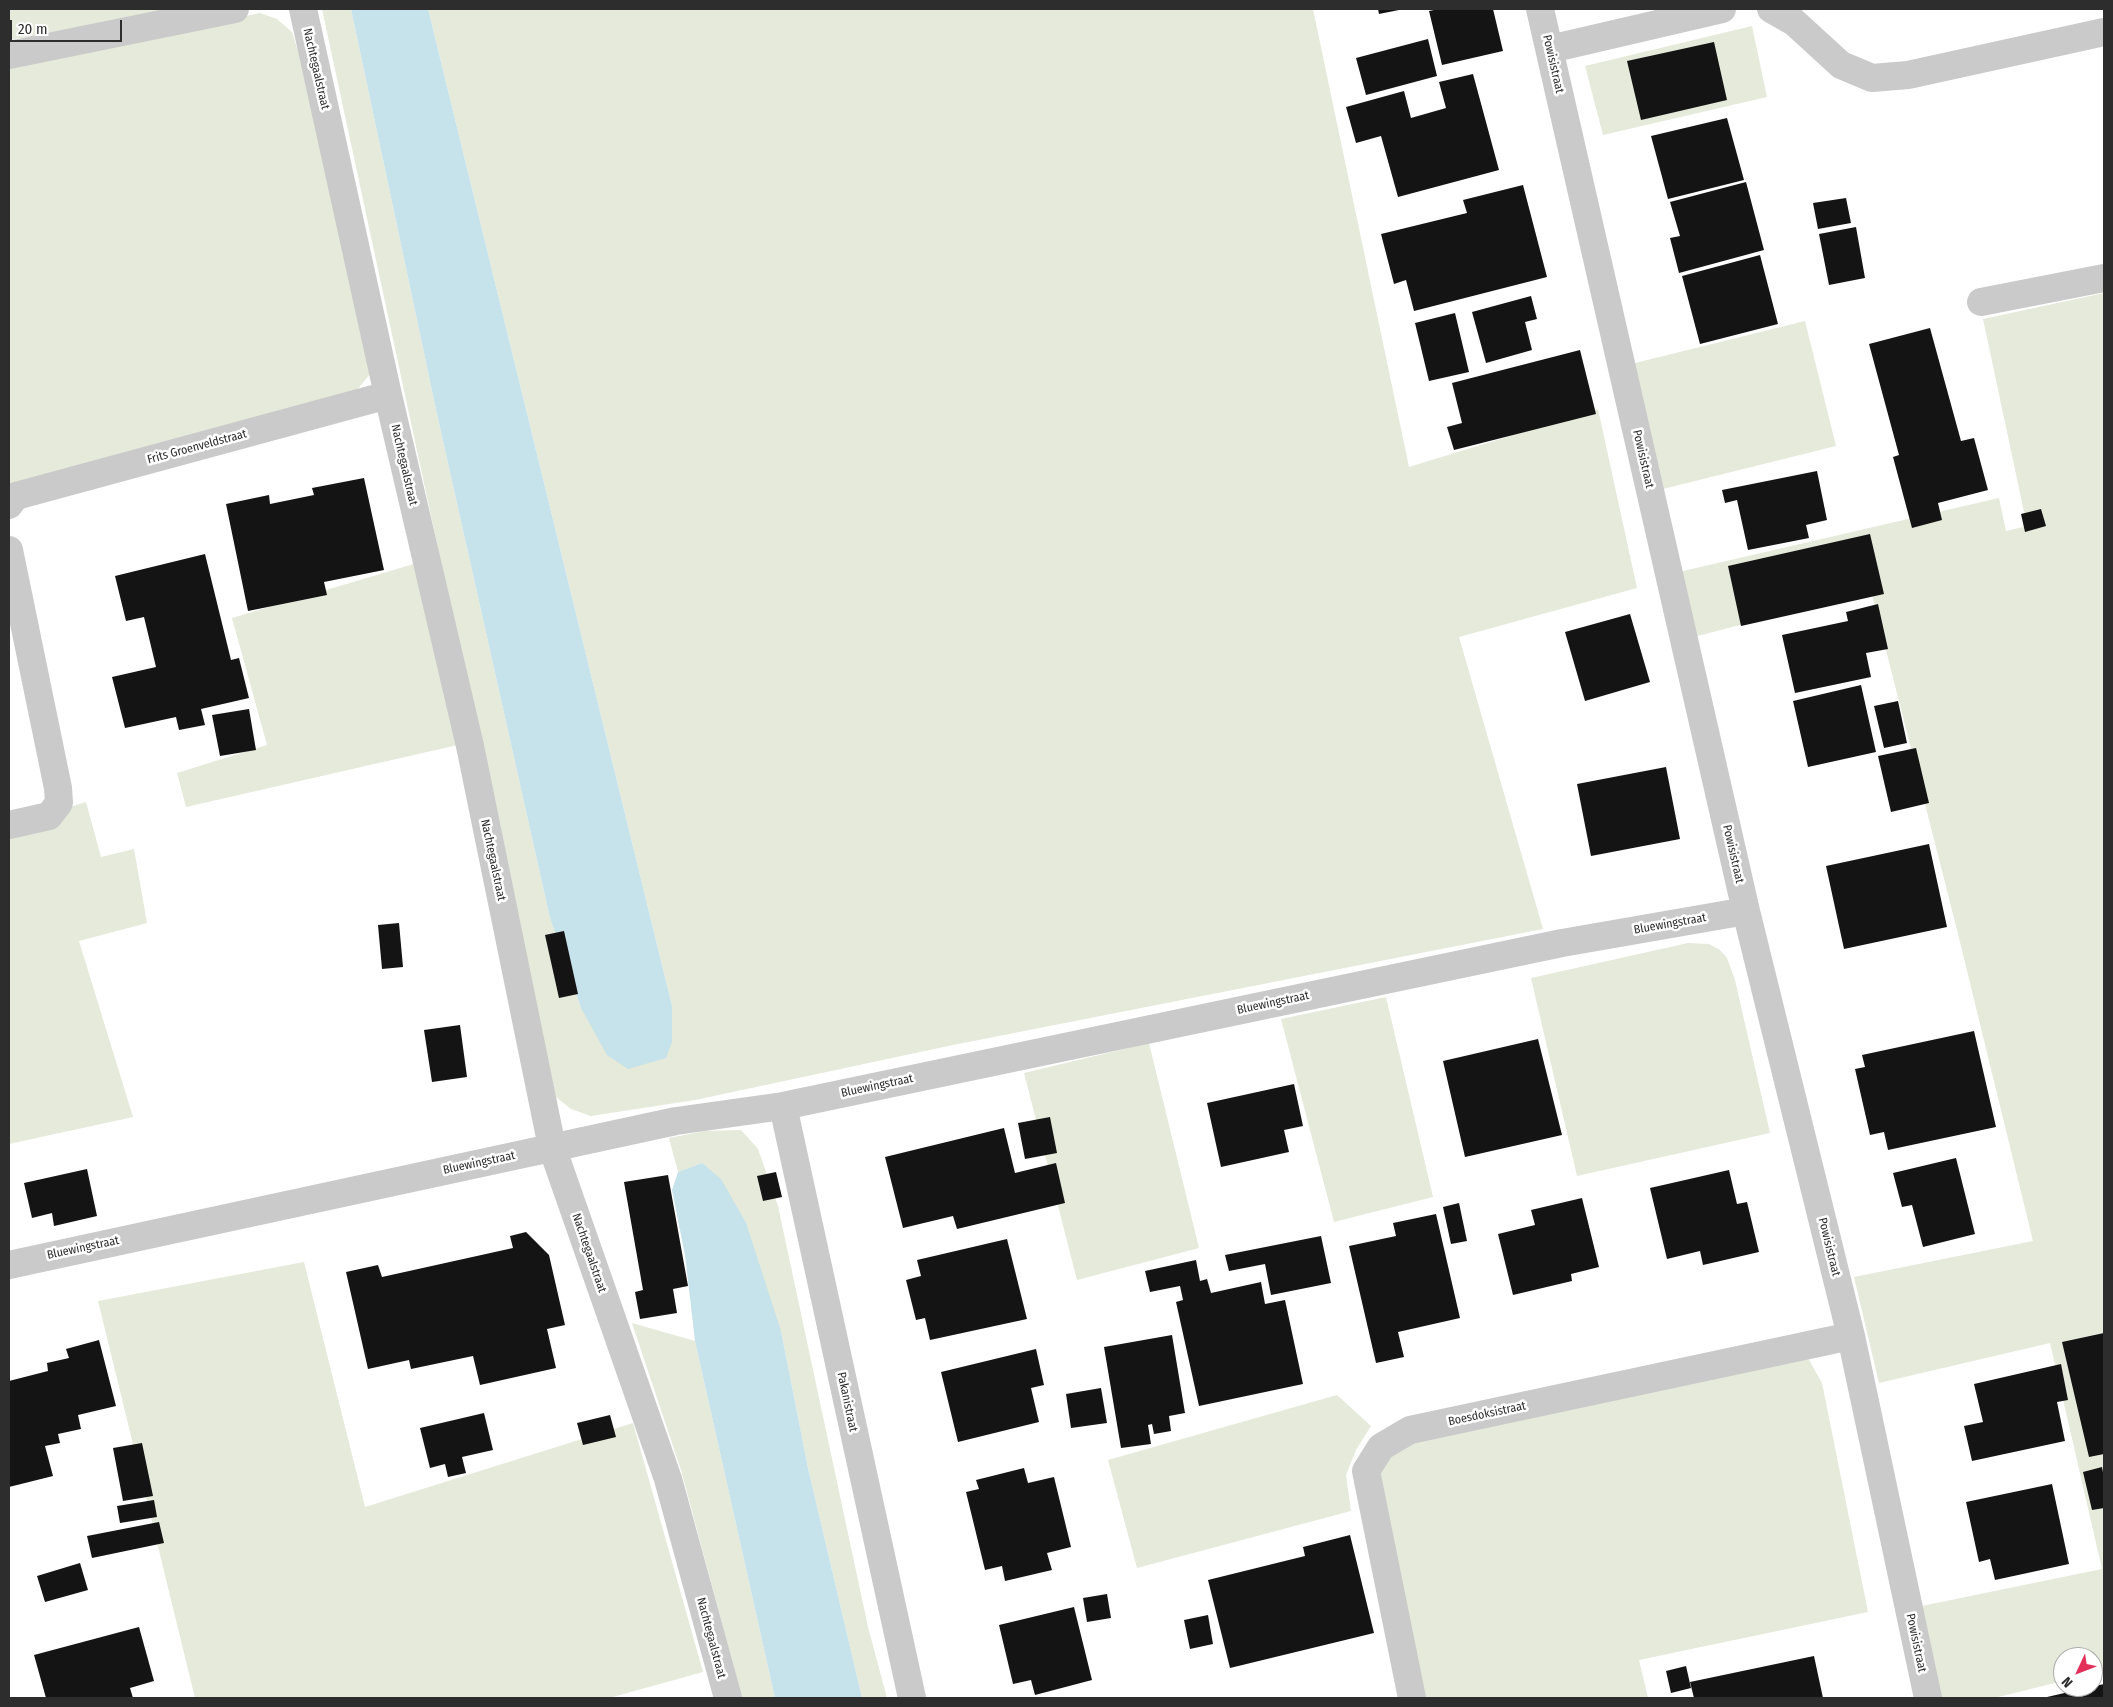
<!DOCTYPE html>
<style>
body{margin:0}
#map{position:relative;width:2113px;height:1707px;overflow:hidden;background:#fff;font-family:"Fira Sans Condensed",sans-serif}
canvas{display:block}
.frame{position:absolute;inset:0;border:10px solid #2d2d2d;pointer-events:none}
.north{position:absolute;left:2053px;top:1647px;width:50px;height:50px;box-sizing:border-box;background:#fff;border:1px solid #ababab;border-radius:50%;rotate:227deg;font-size:14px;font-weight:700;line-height:20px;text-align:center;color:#2d2d2d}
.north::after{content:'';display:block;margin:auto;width:18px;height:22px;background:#e2305b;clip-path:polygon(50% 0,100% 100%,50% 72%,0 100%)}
.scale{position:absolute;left:10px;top:20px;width:112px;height:22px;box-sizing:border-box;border:2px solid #2d2d2d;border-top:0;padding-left:6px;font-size:15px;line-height:18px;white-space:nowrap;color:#2d2d2d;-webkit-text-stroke:4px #fff;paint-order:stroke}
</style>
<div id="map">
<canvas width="2113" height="1707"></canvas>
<div class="frame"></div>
<div class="north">N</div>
<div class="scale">20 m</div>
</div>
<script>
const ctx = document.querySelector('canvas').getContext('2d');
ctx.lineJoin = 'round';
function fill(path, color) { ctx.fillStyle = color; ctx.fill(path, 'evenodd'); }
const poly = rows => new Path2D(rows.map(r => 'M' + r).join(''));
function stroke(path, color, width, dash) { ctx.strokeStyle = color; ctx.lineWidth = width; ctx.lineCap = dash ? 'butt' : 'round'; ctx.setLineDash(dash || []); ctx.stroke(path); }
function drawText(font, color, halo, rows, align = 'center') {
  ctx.font = font + ' "Fira Sans Condensed",sans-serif'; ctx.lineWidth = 5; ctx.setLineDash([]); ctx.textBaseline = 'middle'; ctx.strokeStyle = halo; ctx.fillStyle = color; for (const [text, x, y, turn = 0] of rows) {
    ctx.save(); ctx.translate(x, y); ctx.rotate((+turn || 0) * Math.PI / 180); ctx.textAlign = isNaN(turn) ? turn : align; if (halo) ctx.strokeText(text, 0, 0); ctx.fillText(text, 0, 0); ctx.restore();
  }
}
fill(poly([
 [9,9,179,9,9,40],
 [322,9,351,9,437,414,550,918,581,1008,672,1006,428,9,1313,9,1409,467,1598,409,1637,588,1459,637,1543,929,953,1045,695,1100,591,1116,571,1109,556,1097],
 [260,13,277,19,292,32,303,67,370,374,357,390,9,492,9,68],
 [1752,26,1767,97,1603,135,1585,66],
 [2104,293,2104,1671,2093,1674,2093,1657,2063,1657,2063,1681,1994,1698,1934,1698,1912,1608,2102,1569,2050,1343,1879,1383,1854,1277,2033,1241,1958,934,1871,591,1686,639,1670,574,1999,498,2006,531,2027,526,1983,319],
 [1805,321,1836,446,1663,489,1631,364],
 [417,563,462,744,186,807,177,773,267,745,232,618],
 [86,802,101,857,134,849,147,923,79,941,133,1117,9,1144,9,826],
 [1688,943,1709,944,1720,950,1727,958,1735,980,1770,1133,1577,1176,1531,978],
 [1386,997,1433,1197,1334,1222,1281,1019],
 [1149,1043,1199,1248,1077,1280,1024,1073],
 [741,1130,758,1149,778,1206,868,1627,887,1698,862,1698,808,1468,781,1331,702,1163,678,1172,669,1138,705,1131],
 [304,1262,365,1507,633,1423,703,1672,609,1698,195,1698,98,1301],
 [632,1323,695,1341,775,1698,742,1698,681,1470],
 [1793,1351,1809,1360,1822,1383,1868,1612,1639,1660,1648,1698,1424,1698,1376,1478,1389,1455,1416,1440],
 [1337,1395,1371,1426,1356,1450,1346,1475,1351,1511,1137,1568,1108,1460]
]), '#e5eada');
fill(poly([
 [351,9,428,9,672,1006,672,1042,666,1058,628,1069,607,1055,581,1008,550,918,437,414],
 [702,1163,721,1179,746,1223,781,1331,808,1468,862,1698,775,1698,695,1341,685,1255,672,1190,678,1172]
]), '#c6e2ea');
fill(poly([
 [1378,9,1399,9,1399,10,1379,14],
 [1439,9,1493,9,1503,51,1442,65,1429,11],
 [1428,39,1437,76,1366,95,1356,58],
 [1714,42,1727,100,1641,120,1627,61],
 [1473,74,1499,170,1398,197,1381,136,1356,143,1346,107,1404,91,1411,118,1446,108,1439,82],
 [1727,118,1744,180,1668,199,1651,136],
 [1746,182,1764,250,1679,273,1670,238,1680,236,1670,202],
 [1523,185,1547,277,1414,311,1406,280,1394,284,1381,234,1467,213,1463,200],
 [1846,198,1851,223,1818,229,1813,203],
 [1856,227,1865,278,1829,285,1819,234],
 [1760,255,1778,324,1700,344,1682,276],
 [1531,296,1537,319,1525,322,1532,350,1486,363,1472,312],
 [1455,313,1469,372,1429,381,1415,323],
 [1930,328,1961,441,1974,438,1988,490,1938,503,1942,520,1912,528,1893,457,1899,455,1869,344],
 [1580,350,1596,414,1454,450,1447,427,1462,423,1452,383],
 [1817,471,1827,520,1806,525,1809,538,1748,550,1737,500,1725,503,1722,490],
 [364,478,384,570,324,582,327,595,248,611,226,504,269,495,270,504,314,495,312,488],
 [2041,509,2046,526,2025,532,2021,514],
 [1870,534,1884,594,1741,626,1728,566],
 [205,554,231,660,239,658,249,698,201,709,205,725,179,730,176,717,125,728,112,677,156,667,144,617,126,621,115,576],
 [1878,604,1888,649,1866,653,1871,677,1795,693,1782,635,1848,621,1846,612],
 [1630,614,1650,682,1585,701,1565,632],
 [1861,685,1876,752,1808,767,1793,701],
 [1898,701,1907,743,1884,748,1874,706],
 [249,709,256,750,220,756,212,715],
 [1916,748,1929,803,1891,812,1878,756],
 [1666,767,1680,839,1591,856,1577,784],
 [1929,844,1947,927,1844,949,1826,866],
 [399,923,403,967,382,969,378,925],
 [564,931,578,994,559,998,545,935],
 [460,1025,467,1077,432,1082,424,1030],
 [1974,1031,1996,1127,1888,1150,1884,1132,1870,1135,1855,1069,1865,1067,1862,1055],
 [1538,1039,1562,1135,1465,1157,1443,1061],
 [1294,1084,1303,1126,1284,1130,1289,1152,1221,1167,1207,1103],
 [1050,1117,1057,1153,1025,1159,1018,1123],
 [1004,1128,1015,1173,1056,1163,1065,1203,957,1229,953,1216,903,1228,885,1157],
 [1956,1158,1975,1234,1923,1247,1912,1205,1902,1207,1893,1173],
 [87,1169,97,1216,54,1226,52,1213,32,1218,24,1183],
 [1729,1170,1737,1204,1747,1202,1759,1252,1703,1265,1700,1251,1667,1259,1650,1188],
 [776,1172,782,1197,763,1201,757,1176],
 [668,1175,688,1286,673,1289,677,1313,640,1319,635,1292,643,1290,624,1182],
 [1582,1198,1599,1267,1571,1274,1572,1281,1513,1295,1498,1234,1535,1225,1531,1210],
 [1459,1203,1467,1241,1451,1244,1443,1207],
 [1436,1214,1460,1318,1398,1332,1404,1357,1376,1363,1349,1246,1396,1236,1393,1223],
 [526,1232,549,1255,565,1325,547,1329,556,1368,480,1385,473,1356,411,1369,409,1360,368,1369,346,1272,378,1265,382,1277,513,1248,510,1236],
 [1321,1236,1331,1283,1271,1295,1265,1264,1229,1271,1225,1255],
 [1007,1239,1027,1319,930,1340,925,1318,916,1320,906,1280,921,1276,917,1260],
 [1196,1260,1200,1281,1207,1279,1211,1293,1261,1282,1265,1304,1285,1300,1303,1384,1199,1406,1176,1302,1183,1300,1180,1286,1150,1292,1145,1271],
 [2104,1333,2104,1454,2089,1457,2062,1342],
 [1172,1335,1185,1413,1169,1416,1171,1431,1154,1434,1152,1424,1148,1425,1151,1444,1121,1448,1104,1347],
 [99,1340,116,1406,78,1415,81,1429,58,1434,60,1443,45,1446,53,1476,9,1487,9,1381,48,1371,47,1363,69,1358,66,1349],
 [1036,1349,1044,1385,1031,1388,1039,1422,958,1442,941,1372],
 [2061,1364,2068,1400,2057,1402,2065,1441,1972,1461,1964,1426,1983,1422,1974,1384],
 [1101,1388,1107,1423,1071,1428,1066,1394],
 [484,1413,493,1450,462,1457,466,1473,448,1477,445,1464,430,1468,420,1428],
 [610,1415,616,1437,583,1445,577,1423],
 [142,1443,153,1496,123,1501,113,1448],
 [2102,1467,2104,1478,2104,1508,2092,1510,2083,1472],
 [1024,1468,1028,1483,1054,1477,1071,1547,1047,1553,1052,1570,1005,1581,1002,1566,985,1570,966,1492,979,1489,976,1480],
 [2052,1484,2069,1564,1995,1580,1990,1559,1979,1562,1966,1502],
 [154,1500,157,1517,120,1523,117,1506],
 [159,1522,164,1543,92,1558,87,1536],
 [1350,1535,1374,1633,1230,1668,1208,1580,1305,1556,1303,1547],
 [80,1563,88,1590,45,1602,37,1576],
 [1107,1594,1111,1618,1087,1622,1083,1598],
 [1074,1607,1092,1680,1035,1695,1031,1680,1013,1684,999,1625],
 [1208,1615,1213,1644,1190,1649,1184,1620],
 [139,1627,154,1681,130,1688,133,1698,46,1698,34,1655],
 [1814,1656,1823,1698,1694,1698,1690,1682],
 [1686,1666,1691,1688,1671,1693,1666,1671],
 [2104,1684,2104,1698,2047,1698,2047,1697]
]), '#141414');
stroke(poly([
 [303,9,388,395,470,746,552,1147,668,1479,728,1698],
 [1540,9,1746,911,1851,1336,1928,1698],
 [1771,9,1794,22,1841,65,1872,78,1908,75,2104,32],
 [1550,49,1722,9],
 [9,55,235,9],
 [1981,302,2104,278],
 [9,505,16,496,388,395],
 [9,550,58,788,59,803,49,816,9,825],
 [783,1106,912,1698],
 [9,1265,676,1121,783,1106,1562,943,1746,911],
 [1412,1698,1366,1471,1381,1447,1410,1430,1851,1336]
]), '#cacaca', 28);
drawText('12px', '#2d2d2d', '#fff', [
 ["Powisistraat",1553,64,77],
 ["Nachtegaalstraat",316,69,77],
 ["Frits Groenveldstraat",197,447,-15],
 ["Powisistraat",1643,459,77],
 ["Nachtegaalstraat",404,465,77],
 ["Powisistraat",1733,854,77],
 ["Nachtegaalstraat",493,860,78],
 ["Bluewingstraat",1670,924,-10],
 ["Bluewingstraat",1273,1003,-12],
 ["Bluewingstraat",877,1086,-12],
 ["Bluewingstraat",479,1163,-12],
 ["Powisistraat",1829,1247,76],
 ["Bluewingstraat",83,1248,-12],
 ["Nachtegaalstraat",589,1253,71],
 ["Pakanistraat",847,1402,78],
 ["Boesdoksistraat",1487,1414,-12],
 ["Nachtegaalstraat",711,1638,75],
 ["Powisistraat",1916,1643,78]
]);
</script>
